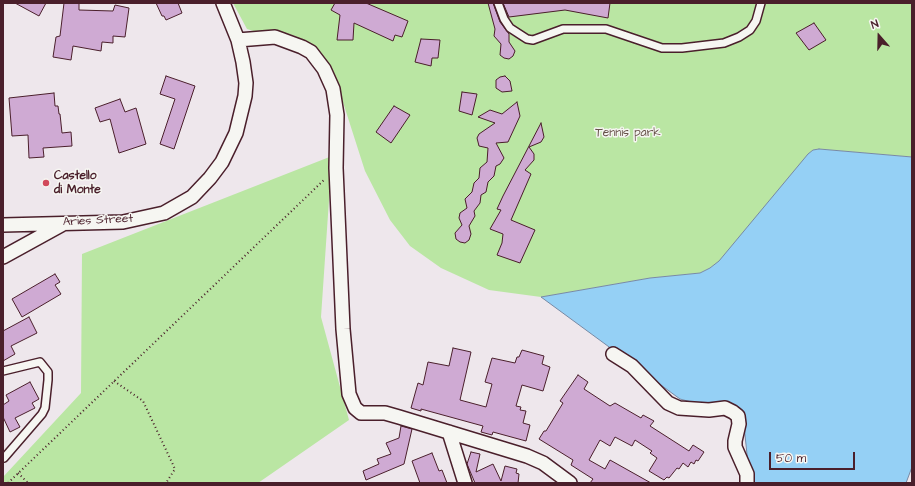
<!DOCTYPE html>
<style>
body{margin:0}
#map{position:relative;width:915px;height:486px;overflow:hidden;background:#eee7ec;font-family:"Architects Daughter",sans-serif}
canvas{display:block}
.frame{position:absolute;inset:0;border:4px solid #4a1f2b;pointer-events:none}
.north{position:absolute;left:859px;top:16px;width:40px;height:40px;-webkit-text-stroke:3px #f6f6f2;paint-order:stroke;rotate:340deg;font-size:11px;font-weight:700;line-height:16px;text-align:center;color:#4a1f2b}
.north::after{content:'';display:block;margin:auto;width:14px;height:18px;background:#4a1f2b;clip-path:polygon(50% 0,100% 100%,50% 72%,0 100%)}
.scale{position:absolute;left:769px;top:452px;width:86px;height:18px;box-sizing:border-box;border:2px solid #4a1f2b;border-top:0;padding-left:5px;font-size:12px;line-height:14px;white-space:nowrap;color:#4a1f2b;-webkit-text-stroke:3px #f6f6f2;paint-order:stroke}
</style>
<div id="map">
<canvas width="915" height="486"></canvas>
<div class="frame"></div>
<div class="north">N</div>
<div class="scale">50 m</div>
</div>
<script>
const ctx = document.querySelector('canvas').getContext('2d');
ctx.lineJoin = 'round';
function fill(path, color) { ctx.fillStyle = color; ctx.fill(path, 'evenodd'); }
const poly = rows => new Path2D(rows.map(r => 'M' + r).join(''));
function stroke(path, color, width, dash) { ctx.strokeStyle = color; ctx.lineWidth = width; ctx.lineCap = dash ? 'butt' : 'round'; ctx.setLineDash(dash || []); ctx.stroke(path); }
function drawText(font, color, halo, rows, align = 'center') {
  ctx.font = font + ' "Architects Daughter",sans-serif'; ctx.lineWidth = 3; ctx.setLineDash([]); ctx.textBaseline = 'middle'; ctx.strokeStyle = halo; ctx.fillStyle = color; for (const [text, x, y, turn = 0] of rows) {
    ctx.save(); ctx.translate(x, y); ctx.rotate((+turn || 0) * Math.PI / 180); ctx.textAlign = isNaN(turn) ? turn : align; if (halo) ctx.strokeText(text, 0, 0); ctx.fillText(text, 0, 0); ctx.restore();
  }
}
fill(poly([
 [233,3,912,3,912,157,819,149,813,150,719,262,710,268,700,273,650,278,541,297,489,290,441,268,410,246,390,220,365,171,333,71,316,50,295,36,280,32,257,32,247,29],
 [332,156,321,317,349,420,258,483,3,483,3,477,81,393,82,254]
]), '#bae6a3');
const water = poly([
 [819,149,912,157,912,467,906,483,750,483,743,416,680,399,541,297,650,278,700,273,710,268,719,261,808,154,813,150,819,149]
]);
fill(water, '#95d0f5');
stroke(water, '#7789a4', 1);
const building = poly([
 [15,3,46,3,39,16,15,3],
 [64,3,79,3,79,10,113,11,115,5,129,8,125,37,113,36,113,43,102,42,101,51,73,46,71,60,53,57,56,37,60,36,64,3],
 [156,3,178,3,182,13,166,20,164,16,162,16,156,3],
 [335,3,366,3,408,21,402,37,395,35,393,41,354,23,353,40,337,40,340,15,331,10,335,3],
 [488,3,493,3,500,22,509,34,509,42,515,51,513,56,509,59,504,58,500,55,501,44,494,36,495,29,488,3],
 [503,3,610,3,608,18,565,10,509,17,503,3],
 [814,23,826,40,809,50,796,33,814,23],
 [421,39,440,40,438,58,432,58,431,66,415,62,421,39],
 [166,76,195,86,174,149,160,144,175,99,160,94,166,76],
 [505,76,510,81,512,91,502,92,496,88,496,80,500,77,505,76],
 [462,92,477,94,472,115,459,111,462,92],
 [54,93,55,106,58,106,59,114,60,114,62,133,71,132,72,146,43,148,44,157,29,158,28,135,12,136,9,98,54,93],
 [120,99,125,112,136,108,146,144,119,153,110,119,100,122,95,108,120,99],
 [517,102,520,116,508,142,496,143,504,158,500,164,496,166,494,176,488,182,486,192,481,195,480,203,474,211,475,216,469,226,471,234,469,240,465,243,460,242,456,239,455,233,462,225,459,218,460,213,467,208,465,199,472,192,474,183,479,178,480,168,487,162,488,148,479,146,477,138,479,134,495,123,478,117,490,110,502,114,517,102],
 [394,106,410,115,391,143,376,132,394,106],
 [541,123,544,137,541,142,529,147,534,154,534,160,525,170,531,174,511,220,535,230,520,263,497,255,502,243,503,234,490,229,501,210,497,209,503,196,541,123],
 [55,274,60,282,55,285,61,294,22,317,12,299,55,274],
 [29,317,37,333,11,346,15,354,3,361,3,331,29,317],
 [453,348,471,352,460,400,486,407,492,384,485,382,492,358,515,363,517,357,519,357,522,350,544,356,542,364,550,367,543,391,522,385,516,406,521,407,520,410,526,411,523,423,530,425,526,441,493,432,492,435,481,432,483,426,421,409,421,411,411,408,418,383,423,385,428,362,449,366,453,348],
 [578,375,588,382,584,389,610,406,615,403,641,418,643,415,654,421,650,426,689,451,693,445,704,452,698,461,696,460,694,464,691,462,688,467,683,463,679,469,677,468,669,478,667,477,664,480,649,471,657,458,650,453,652,451,635,440,632,446,615,437,610,446,600,440,589,460,605,469,610,460,651,483,590,483,593,479,571,465,573,460,539,439,544,431,546,431,563,403,560,401,578,375],
 [30,382,39,399,32,403,35,408,15,418,20,427,10,432,3,417,3,405,9,401,6,395,30,382],
 [401,426,412,429,404,464,366,480,363,471,379,464,377,459,391,454,386,443,399,438,401,426],
 [471,452,480,454,476,472,493,464,501,481,505,466,517,469,516,473,519,474,518,483,475,483,467,464,471,452],
 [432,453,439,471,442,470,447,483,420,483,412,461,432,453]
]);
fill(building, '#cfaad3');
stroke(building, '#4a1f2b', 1);
const lane = poly([
 [498,3,504,19,510,28,527,39,533,40,563,29,606,29,662,48,682,48,724,43,739,37,750,30,756,21,761,3],
 [3,371,40,362,48,372,48,380,45,408,42,414,4,458]
]);
const street = poly([
 [238,40,275,37,302,47,311,52,324,69,333,89,337,115,336,168,343,329,349,394,355,408,361,413,385,413,399,417,527,456,543,463,570,483],
 [3,225,123,222,164,213,192,197,210,178,222,162,236,133,245,96,246,83,243,62,238,40,223,3],
 [3,257,63,224],
 [613,354,632,366,668,403,679,408,709,410,725,408,733,412,738,416,739,424,735,441,735,447,747,474,747,483],
 [449,432,465,483]
]);
stroke(lane, '#4a1f2b', 10);
stroke(street, '#4a1f2b', 16);
stroke(poly([
 [114,381,143,401,175,469,166,483],
 [18,473,28,483],
 [8,483,325,179]
]), '#4a1f2b', 2, [1, 3]);
stroke(lane, '#f6f6f2', 7);
stroke(street, '#f6f6f2', 13);
for (const [x, y, r, color] of [
 [46,183,4,"#d1495b"]
]) { const dot = new Path2D(); dot.arc(x, y, r, 0, 2 * Math.PI); ctx.fillStyle = color; ctx.fill(dot); stroke(dot, '#f6f6f2', 1.5); }
drawText('12px', '#665149', '#f6f6f2', [
 ["Tennis park",628,133]
]);
drawText('bold 12px', '#4a1f2b', '#f6f6f2', [
 ["Castello",54,176],
 ["di Monte",54,190]
], 'left');
drawText('12px', '#4a1f2b', '#f6f6f2', [
 ["Aries Street",98,221,-3]
]);
</script>
